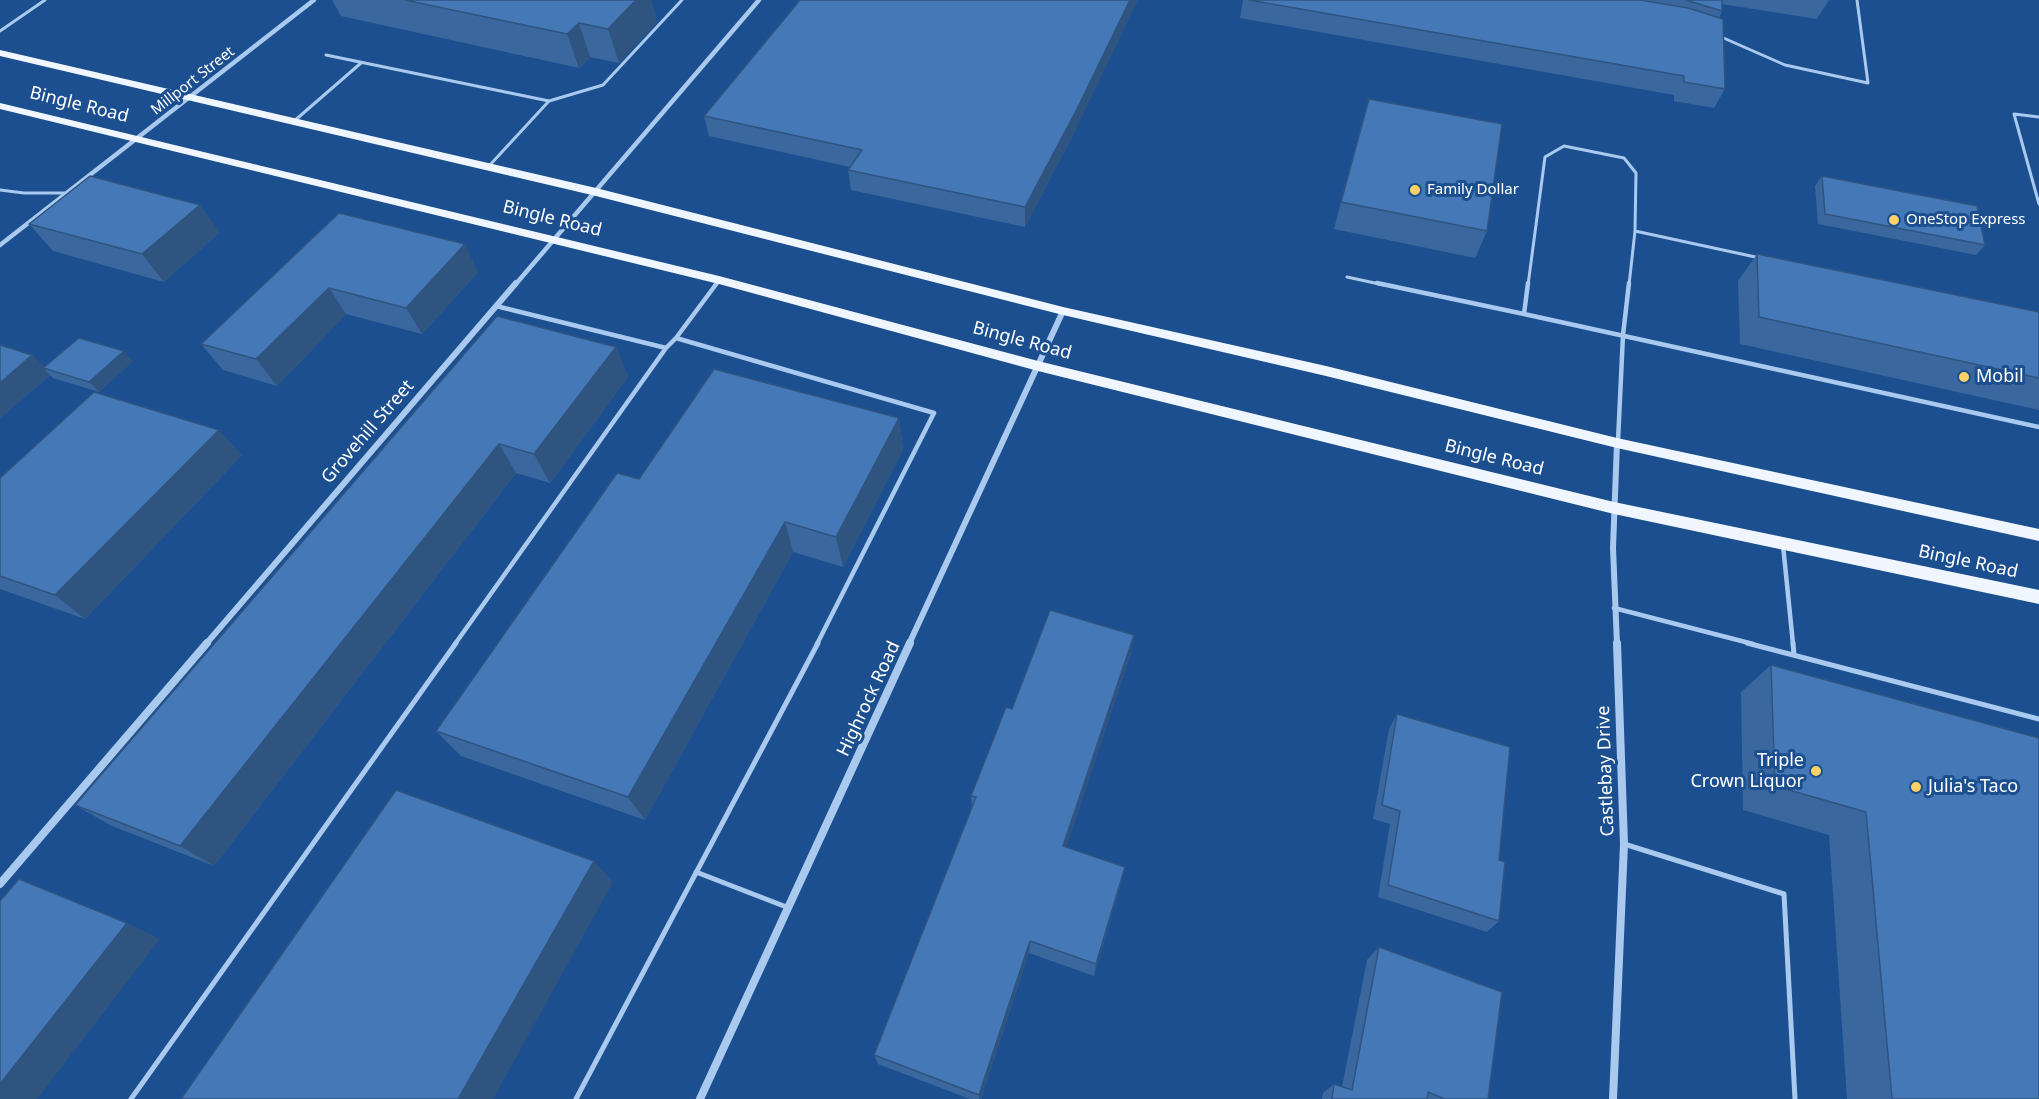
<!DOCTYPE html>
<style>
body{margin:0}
canvas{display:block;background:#1b4f8f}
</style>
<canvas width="2039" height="1099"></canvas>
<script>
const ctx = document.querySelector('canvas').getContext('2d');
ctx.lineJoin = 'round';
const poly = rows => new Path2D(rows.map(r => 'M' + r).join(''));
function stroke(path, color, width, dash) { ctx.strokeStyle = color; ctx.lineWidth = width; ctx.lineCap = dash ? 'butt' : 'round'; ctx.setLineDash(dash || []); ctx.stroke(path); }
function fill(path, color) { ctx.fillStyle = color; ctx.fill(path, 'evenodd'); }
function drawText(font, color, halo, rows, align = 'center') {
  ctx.font = font + ' "Noto Sans",sans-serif'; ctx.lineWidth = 6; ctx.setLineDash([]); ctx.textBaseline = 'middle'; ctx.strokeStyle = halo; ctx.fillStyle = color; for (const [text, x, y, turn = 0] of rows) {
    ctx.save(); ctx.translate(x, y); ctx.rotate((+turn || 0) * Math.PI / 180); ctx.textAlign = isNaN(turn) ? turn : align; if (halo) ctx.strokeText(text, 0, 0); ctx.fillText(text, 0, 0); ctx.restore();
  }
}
stroke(poly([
 [0,31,45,0],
 [1719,36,1785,65,1868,83,1857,0],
 [326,55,549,101],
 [2039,117,2014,114,2039,204],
 [293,122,361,63],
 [489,166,549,101,603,85,682,0],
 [0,190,24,193,69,193],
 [1347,277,1384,285],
 [715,285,719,280],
 [1528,285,1545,157,1564,146,1624,158,1636,173,1635,231],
 [1629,285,1635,231,1760,258]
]), '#a9c9ee', 3);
stroke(poly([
 [1377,283,1524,314,1528,283],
 [496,306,666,348],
 [1524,314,2039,427],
 [676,338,717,283],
 [1618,441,1623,335,1629,283],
 [1783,545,1793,644],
 [1614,608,1753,644],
 [455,644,666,348,676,338,934,413,817,644]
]), '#a9c9ee', 4.5);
stroke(poly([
 [1747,643,2039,719],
 [1793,643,1794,655],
 [1624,844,1784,894,1795,1099],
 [696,872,789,908],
 [131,1099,456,643],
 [576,1099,818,643]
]), '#a9c9ee', 5);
stroke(poly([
 [0,245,314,0],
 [515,285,759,0]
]), '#a9c9ee', 4.5);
stroke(poly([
 [206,644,516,283],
 [909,644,1063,311],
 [1617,644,1613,548,1617,443]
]), '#a9c9ee', 6);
stroke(poly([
 [0,884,207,643],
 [700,1099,910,643],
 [1613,1099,1624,844,1617,643]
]), '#a9c9ee', 8);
fill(poly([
 [0,50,596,188,1063,307,1326,366,1617,438,2039,529,2039,541,1617,448,1326,376,1063,315,596,196,0,56,0,50],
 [0,103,719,276,1038,361,1614,502,2039,590,2039,604,1614,514,1038,371,719,284,0,109,0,103]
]), '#f0f6ff');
fill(poly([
 [332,0,651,0,657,22,619,63,590,57,579,68,341,16],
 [1243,0,1829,0,1817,19,1722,4,1722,11,1719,18,1725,89,1714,108,1674,101,1674,95,1240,18],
 [704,116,1076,129,1025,227,851,190,848,170,850,167,709,136],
 [1361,126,1487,231,1475,258,1334,229],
 [1822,176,1985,245,1976,255,1818,224,1815,186],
 [339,213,478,272,422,334,346,314,277,386,223,370,201,344],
 [29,224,220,232,164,282,53,251],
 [1757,254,2039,312,2039,410,1740,344,1738,281],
 [497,316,616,347,628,377,550,483,516,473,214,866,112,826,75,805],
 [32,355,44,367,133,361,99,392,53,378,50,375,0,418],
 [899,418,903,450,843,567,793,552,645,820,461,756,436,731],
 [242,455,85,619,0,589,0,478],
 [1131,653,1066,847,1122,880,1094,976,1029,953,981,1099,970,1099,878,1064,874,1055,972,806,971,796,1012,709],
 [1771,665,2039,738,2039,1099,1847,1099,1829,835,1743,810,1741,692],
 [1397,714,1499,860,1499,921,1487,932,1378,897,1390,824,1373,819,1389,729],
 [1379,947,1488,1099,1322,1099,1323,1093,1334,1084,1342,1087,1367,960]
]), '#3a679d');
fill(poly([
 [623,0,651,0,657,22,619,63,608,29],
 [1130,0,1138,0,1076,129,1025,227,1025,207],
 [579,23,590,57,579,68,567,34],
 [200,205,220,232,164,282,142,254],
 [465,244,478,272,422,334,406,308],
 [329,288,346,314,277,386,256,359],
 [616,347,628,377,550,483,534,454],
 [124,351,133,361,99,392,89,382],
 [32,355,46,369,43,368,50,375,0,418,0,383],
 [899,418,903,450,843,567,836,537],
 [219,430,242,455,85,619,55,595],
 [499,444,516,473,214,866,180,846],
 [785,522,793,552,645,820,628,797],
 [1134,635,1131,653,1062,860,1063,846],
 [594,861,613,882,493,1099,458,1099],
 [1125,867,1122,880,1094,976,1096,964],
 [127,923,160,939,37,1099,0,1099,0,1084],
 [1030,941,1029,953,981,1099,979,1099,979,1095]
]), '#305480');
const building = poly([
 [405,0,636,0,608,29,579,23,567,34,405,0],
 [800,0,1130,0,1077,109,1025,207,848,170,862,150,704,116,800,0],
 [1249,0,1640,0,1688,8,1723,19,1725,89,1684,82,1684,76,1249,0],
 [1686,0,1722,0,1722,11,1689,1,1686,0],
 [1369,99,1502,124,1487,231,1341,202,1369,99],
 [90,176,200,205,142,254,29,224,90,176],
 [1822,176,1977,206,1985,245,1825,214,1822,176],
 [339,213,465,244,406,308,329,288,256,359,201,344,339,213],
 [1757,254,2039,312,2039,378,1759,317,1757,254],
 [497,316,616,347,534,454,499,444,180,846,75,805,497,316],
 [79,338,124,351,89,382,43,368,79,338],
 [0,345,32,355,0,383,0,345],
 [714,369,899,418,836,537,785,522,628,797,436,731,617,473,639,479,714,369],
 [94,392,219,430,55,595,0,576,0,478,94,392],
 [1050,610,1134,635,1063,846,1125,867,1096,964,1030,941,979,1095,874,1055,976,797,971,796,1006,707,1012,709,1050,610],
 [1771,665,2039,738,2039,1099,1892,1099,1866,812,1775,786,1771,665],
 [1397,714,1510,747,1499,860,1505,862,1499,921,1388,885,1400,811,1382,805,1397,714],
 [396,790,594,861,458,1099,181,1099,396,790],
 [19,879,127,923,0,1084,0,901,19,879],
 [1379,947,1502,992,1488,1099,1445,1099,1428,1092,1427,1099,1332,1099,1334,1084,1352,1090,1379,947]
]);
fill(building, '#4478b7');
stroke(building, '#305480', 1.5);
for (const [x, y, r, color] of [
 [1415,190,6,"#ffd166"],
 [1894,220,6,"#ffd166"],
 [1964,377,6,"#ffd166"],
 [1816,771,6,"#ffd166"],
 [1916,787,6,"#ffd166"]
]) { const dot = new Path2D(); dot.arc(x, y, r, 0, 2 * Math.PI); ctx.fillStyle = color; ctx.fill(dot); stroke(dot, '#1b4f8f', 2); }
drawText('15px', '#fff', '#1b4f8f', [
 ["Millport Street",193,81,-38]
]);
drawText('15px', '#fff', '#1b4f8f', [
 ["Family Dollar",1427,190],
 ["OneStop Express",1906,220]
], 'left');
drawText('18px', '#fff', '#1b4f8f', [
 ["Bingle Road",79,105,14],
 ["Bingle Road",552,219,14],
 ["Bingle Road",1022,341,15],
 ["Grovehill Street",368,432,-49],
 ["Bingle Road",1494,458,14],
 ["Bingle Road",1968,562,12],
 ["Highrock Road",869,699,-65],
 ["Castlebay Drive",1606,771,-92]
]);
drawText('18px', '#fff', '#1b4f8f', [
 ["Mobil",1976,377],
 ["Triple",1804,761,"right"],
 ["Crown Liquor",1804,782,"right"],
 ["Julia's Taco",1928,787]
], 'left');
</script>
